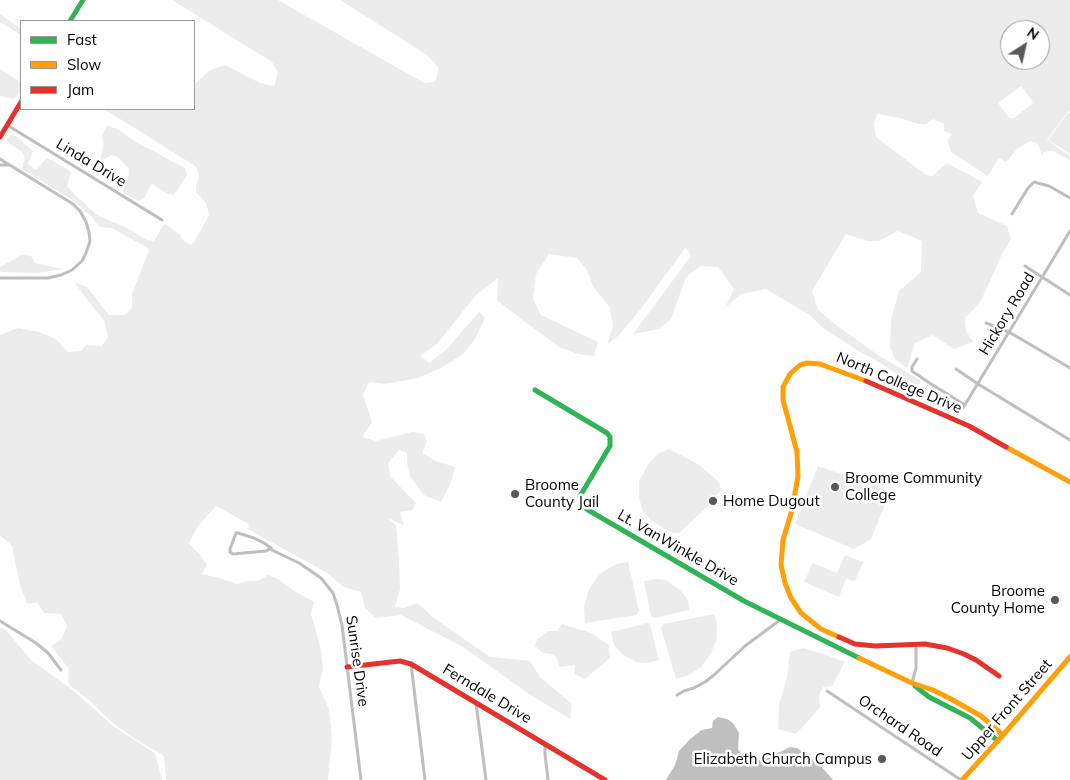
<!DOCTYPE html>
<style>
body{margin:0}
#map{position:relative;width:1070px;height:780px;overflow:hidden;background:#fff;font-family:Mulish,sans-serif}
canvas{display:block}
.legend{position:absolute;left:20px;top:20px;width:175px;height:90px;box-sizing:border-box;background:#fff;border:1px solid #999;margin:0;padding:6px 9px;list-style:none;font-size:15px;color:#000}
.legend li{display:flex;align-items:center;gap:10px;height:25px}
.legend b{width:25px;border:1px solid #999}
.north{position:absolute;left:1000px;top:20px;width:50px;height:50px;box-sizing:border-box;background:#fff;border:1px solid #999;border-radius:50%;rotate:35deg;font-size:14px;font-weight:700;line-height:20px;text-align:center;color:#000}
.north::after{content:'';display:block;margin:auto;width:18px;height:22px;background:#595959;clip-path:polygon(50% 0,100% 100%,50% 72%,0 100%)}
</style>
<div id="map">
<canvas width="1070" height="780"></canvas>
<ul class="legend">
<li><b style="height:6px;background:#30b455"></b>Fast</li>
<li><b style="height:6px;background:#ff9f0a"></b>Slow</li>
<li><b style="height:6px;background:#e5322d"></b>Jam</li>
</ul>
<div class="north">N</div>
</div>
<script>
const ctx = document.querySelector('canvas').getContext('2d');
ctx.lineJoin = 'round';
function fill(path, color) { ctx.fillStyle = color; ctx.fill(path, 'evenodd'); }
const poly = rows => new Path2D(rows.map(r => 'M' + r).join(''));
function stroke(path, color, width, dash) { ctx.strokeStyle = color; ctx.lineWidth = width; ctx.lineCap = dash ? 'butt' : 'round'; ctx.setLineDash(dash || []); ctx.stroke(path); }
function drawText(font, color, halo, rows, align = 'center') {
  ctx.font = font + ' Mulish,sans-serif'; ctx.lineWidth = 5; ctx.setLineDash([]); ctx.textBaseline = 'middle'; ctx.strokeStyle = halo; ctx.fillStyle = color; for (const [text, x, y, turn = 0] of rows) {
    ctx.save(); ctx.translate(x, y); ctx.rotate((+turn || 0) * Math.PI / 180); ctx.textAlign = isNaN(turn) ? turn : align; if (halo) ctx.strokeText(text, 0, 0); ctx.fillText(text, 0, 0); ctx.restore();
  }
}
fill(poly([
 [172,0,278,0,424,83,435,82,439,68,427,55,340,0,1070,0,1070,111,1066,114,1047,140,1070,156,1070,160,1053,151,1043,152,1042,155,1039,146,1037,143,1030,141,1017,149,1006,162,999,158,988,176,952,153,947,141,952,134,944,131,944,124,933,119,926,124,918,124,900,118,877,114,874,124,876,137,926,175,932,176,947,163,982,182,973,196,978,213,1007,226,1011,239,1002,254,986,290,979,304,965,318,966,331,973,342,954,349,933,335,915,343,907,368,895,359,890,347,891,320,899,291,921,272,922,241,898,231,879,241,867,241,846,234,812,291,818,310,840,328,878,355,920,380,920,384,914,385,874,359,862,353,823,328,810,315,766,289,741,294,725,308,734,289,718,267,701,266,686,277,671,319,659,329,633,334,691,256,686,247,640,310,619,335,607,345,613,327,610,308,593,286,587,270,577,258,549,254,536,274,533,299,541,315,598,342,594,356,578,354,559,347,512,312,497,300,498,278,476,295,437,344,420,356,429,363,447,349,479,312,485,318,475,339,463,354,441,368,418,378,385,384,369,382,363,395,372,422,362,437,376,441,413,432,424,434,427,441,422,453,436,461,455,467,451,482,441,502,424,495,410,476,407,463,407,453,399,450,388,463,390,476,416,503,412,510,400,512,404,525,388,518,396,526,399,560,400,589,395,607,404,608,417,603,434,618,490,657,530,661,540,677,572,704,570,719,529,694,463,647,401,615,376,618,365,608,361,592,344,587,327,573,248,529,249,524,216,506,198,526,189,543,201,556,207,565,202,574,219,578,237,584,249,581,258,581,268,575,278,579,296,592,314,602,311,614,321,649,323,669,319,687,329,709,332,738,328,780,166,780,164,756,135,739,115,725,89,700,69,685,68,677,69,669,51,646,61,640,67,626,61,614,44,613,37,602,27,604,20,585,12,546,0,535,0,335,18,328,39,332,56,339,68,352,81,351,86,345,102,346,108,337,104,320,89,302,74,282,87,287,109,315,125,315,132,308,132,294,149,250,146,247,112,228,100,227,90,215,71,199,22,169,25,158,22,152,6,141,11,135,16,136,33,151,28,164,36,170,47,158,62,166,71,172,67,186,75,195,97,215,127,228,147,240,154,241,164,224,170,227,180,235,184,241,191,245,195,241,209,215,206,203,196,192,196,185,199,178,197,168,192,164,104,109,194,109,194,85,210,70,225,65,260,83,274,86,278,73,272,62],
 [1010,30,1040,30,1040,60,1010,60],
 [1021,86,1033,102,1032,104,1014,118,1009,118,998,103],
 [0,14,21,29,21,35,0,22],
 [0,69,21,82,21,90,14,99,0,96],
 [1070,113,1070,154,1048,140,1067,114],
 [107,125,119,130,134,141,185,168,187,175,174,195,168,194,152,184,144,198,139,201,122,192,128,180,129,169,118,157,111,155,100,162,103,146,102,135],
 [22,255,31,256,35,263,63,269,37,273,0,272,0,267],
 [669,449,698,464,719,482,721,490,705,509,679,533,673,533,663,528,651,520,642,510,639,496,639,481,649,463,659,453],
 [818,466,888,491,885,505,871,539,854,549,795,524],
 [845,555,863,562,855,581,846,579,839,597,804,582,813,563,837,573],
 [628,562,639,611,636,615,585,623,584,607,589,589,599,575,609,568,617,564],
 [656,579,666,580,681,591,688,600,689,610,655,618,651,616,644,581],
 [714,614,717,623,717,638,711,653,702,666,689,675,676,679,661,628,663,624],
 [648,623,650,625,659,660,646,663,636,662,623,655,614,645,611,632],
 [562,624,591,633,609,645,610,658,585,679,574,674,575,665,560,667,556,657,552,654,543,653,535,646,537,639,549,631,557,631],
 [0,627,6,630,31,660,74,691,113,726,155,753,162,780,0,780],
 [803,648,823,654,845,662,832,686,823,687,819,695,820,707,808,721,796,734,778,729,779,705,787,678,790,652]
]), '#ececec');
fill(poly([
 [718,717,727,719,733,723,739,733,738,749,743,756,753,760,764,760,790,747,797,748,821,766,833,780,666,780,675,765,679,751,690,739,702,730,712,728,713,721]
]), '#bfbfbf');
stroke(poly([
 [7,125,162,220],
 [0,159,73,204,80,211,86,222,89,232,90,241,86,253,82,261,72,270,61,275,48,278,0,278],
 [0,165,9,165],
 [1012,214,1028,188,1034,182,1049,186,1070,198],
 [1025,266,1070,295],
 [986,323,1009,332,1070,368],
 [917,359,912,367,912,371,928,382,965,405],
 [956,369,978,384,1070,440],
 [963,408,1070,231],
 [236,533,238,533,254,538,264,543,271,548,266,551,233,554,230,552,230,549,236,533],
 [270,549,299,563,321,578,333,593,337,605,342,625,361,780],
 [0,621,36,643,48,653,61,670],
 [411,664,425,780],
 [912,683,916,668,916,644],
 [827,691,961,780],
 [677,695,684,691,694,688,705,682,714,675,745,646,780,620],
 [476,703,486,780],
 [545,744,545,754,548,780]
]), '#bebebe', 3);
stroke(poly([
 [70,21,83,0],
 [535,390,607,433,610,437,610,446,580,496,582,505,588,510,744,601,859,658],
 [915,686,929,697,970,718,998,741]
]), '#30b455', 5);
stroke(poly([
 [1006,447,1070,482],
 [839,637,821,629,801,613,791,598,785,583,781,565,783,540,792,510,798,476,797,452,783,400,783,387,790,374,800,365,807,363,820,364,866,381],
 [859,658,912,683,933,690,951,699,981,716,1003,735],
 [962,780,1003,735,1070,657]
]), '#ff9f0a', 5);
stroke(poly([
 [0,137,21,102],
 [866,381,969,426,1006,447],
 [839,637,855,644,875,646,925,644,947,648,964,654,976,660,999,676],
 [347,667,400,661,411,664,605,780]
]), '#e5322d', 5);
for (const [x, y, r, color] of [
 [835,487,5,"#595959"],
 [515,494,5,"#595959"],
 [713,501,5,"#595959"],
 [1055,600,5,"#595959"],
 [882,759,5,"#595959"]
]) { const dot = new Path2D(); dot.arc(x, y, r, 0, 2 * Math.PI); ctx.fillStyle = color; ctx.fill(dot); stroke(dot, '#fff', 2); }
drawText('15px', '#000', '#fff', [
 ["Linda Drive",91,163,31],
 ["Hickory Road",1007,314,-59],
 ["North College Drive",899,383,23],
 ["Lt. VanWinkle Drive",678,548,30],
 ["Sunrise Drive",357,661,82],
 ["Ferndale Drive",487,694,31],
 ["Upper Front Street",1007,710,-49],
 ["Orchard Road",900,726,34]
]);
drawText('15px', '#000', '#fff', [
 ["Broome Community",845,478],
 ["College",845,495],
 ["Broome",525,485],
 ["County Jail",525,502],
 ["Home Dugout",723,501],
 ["Broome",1045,591,"right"],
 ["County Home",1045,608,"right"],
 ["Elizabeth Church Campus",872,759,"right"]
], 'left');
</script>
